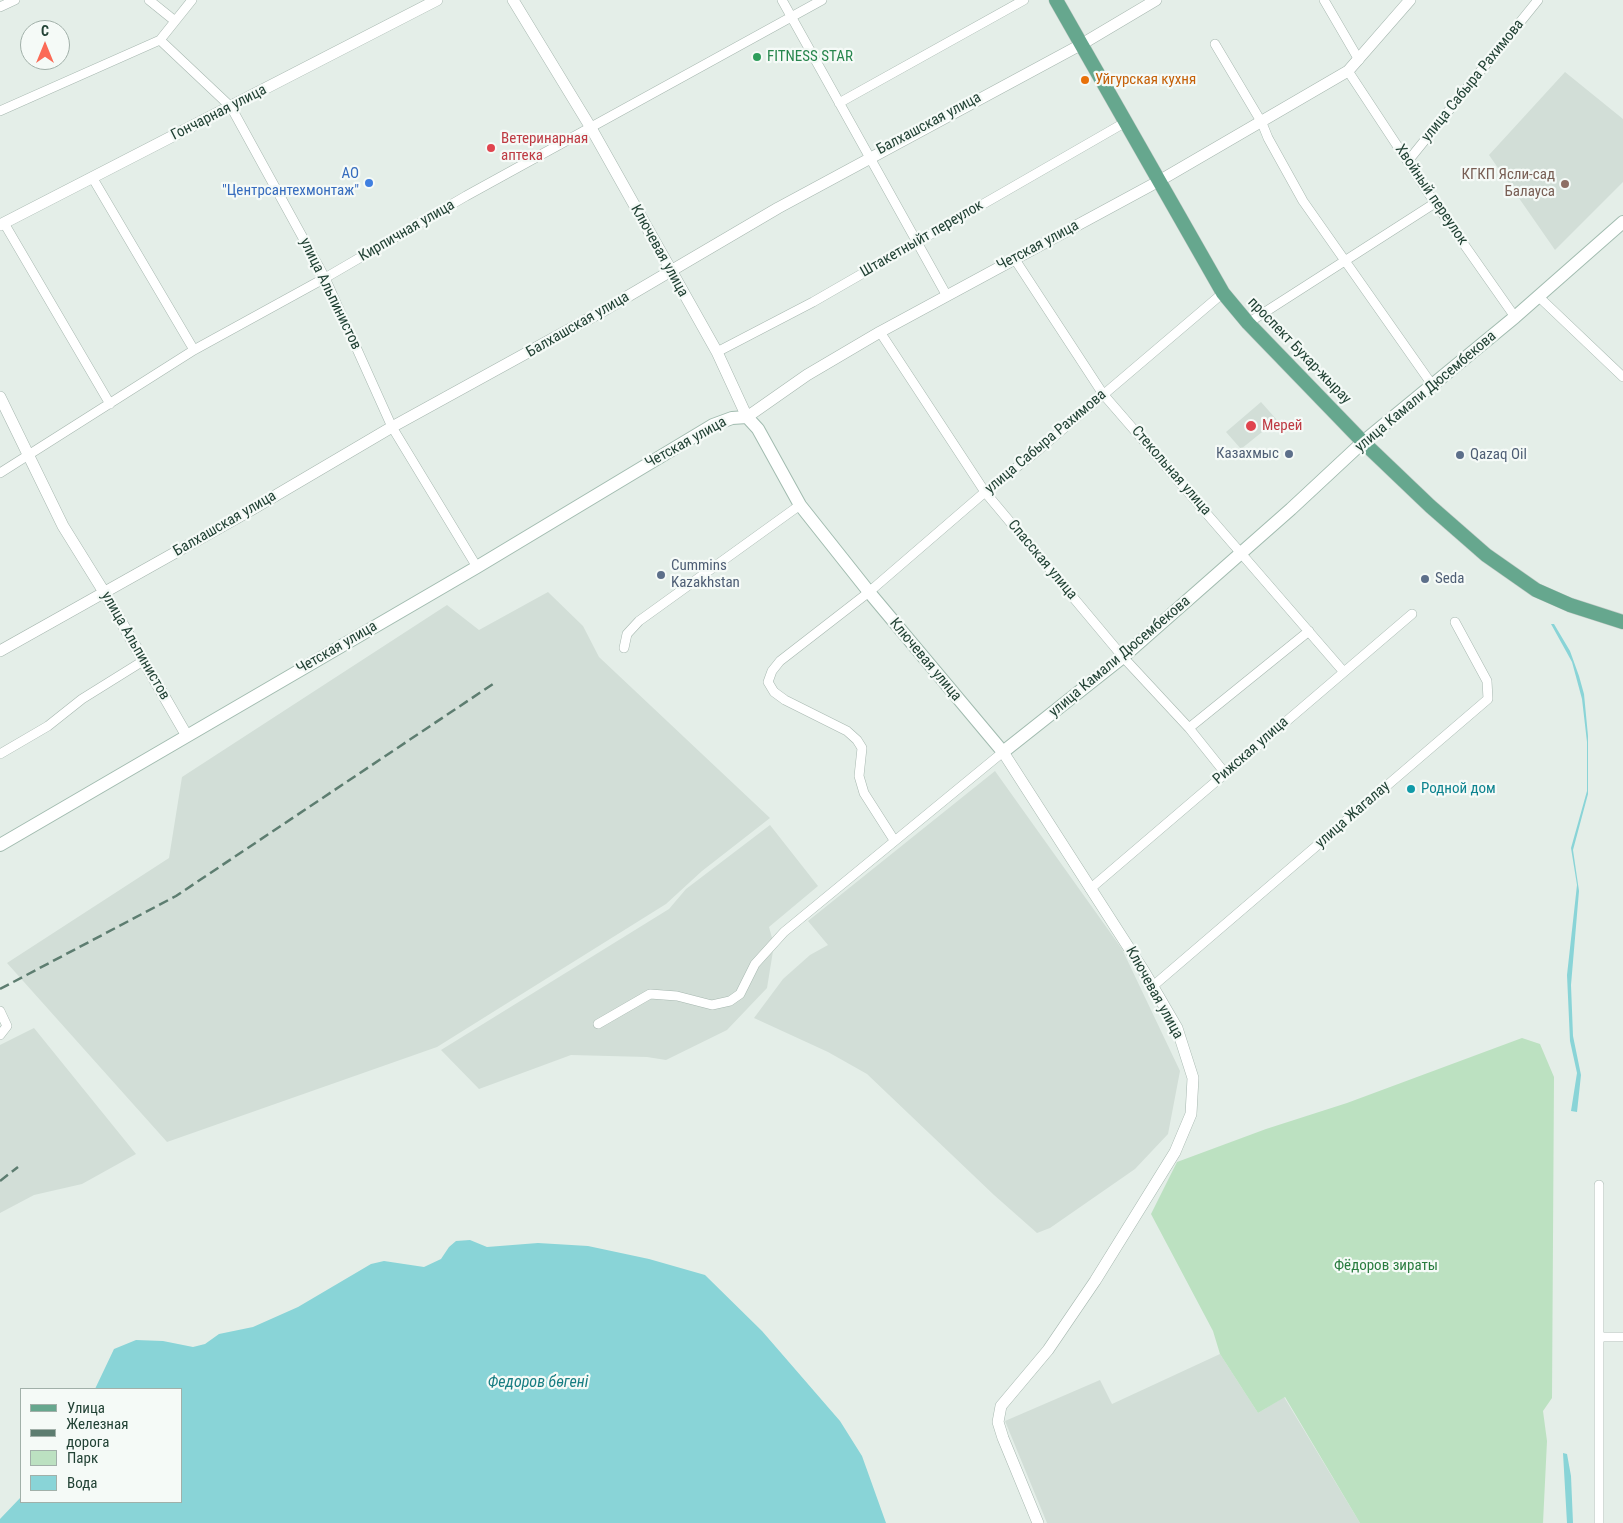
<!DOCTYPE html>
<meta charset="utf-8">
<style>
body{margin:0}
#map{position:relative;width:1623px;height:1523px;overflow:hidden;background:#e4eee8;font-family:"Roboto Condensed",sans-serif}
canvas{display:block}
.legend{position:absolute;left:20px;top:1388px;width:162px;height:115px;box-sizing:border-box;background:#f5faf7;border:1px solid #a1b0a9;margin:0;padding:6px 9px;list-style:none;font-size:15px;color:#224235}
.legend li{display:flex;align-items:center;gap:10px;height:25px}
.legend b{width:25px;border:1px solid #a1b0a9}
.north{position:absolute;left:20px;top:20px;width:50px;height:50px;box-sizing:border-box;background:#f5faf7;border:1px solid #a1b0a9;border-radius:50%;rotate:0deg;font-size:14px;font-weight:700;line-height:20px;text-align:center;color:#224235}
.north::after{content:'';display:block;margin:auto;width:18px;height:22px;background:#fb6a56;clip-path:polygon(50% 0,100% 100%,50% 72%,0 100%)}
</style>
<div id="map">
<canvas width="1623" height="1523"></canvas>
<ul class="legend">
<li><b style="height:6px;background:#66a78e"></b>Улица</li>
<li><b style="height:6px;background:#5d7d70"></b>Железная дорога</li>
<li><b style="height:14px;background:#bce1c1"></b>Парк</li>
<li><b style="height:14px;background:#89d4d7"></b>Вода</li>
</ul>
<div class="north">С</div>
</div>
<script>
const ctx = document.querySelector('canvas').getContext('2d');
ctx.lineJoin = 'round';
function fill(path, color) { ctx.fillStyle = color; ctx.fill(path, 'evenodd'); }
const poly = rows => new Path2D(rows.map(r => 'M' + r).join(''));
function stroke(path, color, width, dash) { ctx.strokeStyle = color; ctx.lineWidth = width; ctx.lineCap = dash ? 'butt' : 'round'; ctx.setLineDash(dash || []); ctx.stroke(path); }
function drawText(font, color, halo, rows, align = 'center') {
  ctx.font = font + ' "Roboto Condensed",sans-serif'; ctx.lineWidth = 4.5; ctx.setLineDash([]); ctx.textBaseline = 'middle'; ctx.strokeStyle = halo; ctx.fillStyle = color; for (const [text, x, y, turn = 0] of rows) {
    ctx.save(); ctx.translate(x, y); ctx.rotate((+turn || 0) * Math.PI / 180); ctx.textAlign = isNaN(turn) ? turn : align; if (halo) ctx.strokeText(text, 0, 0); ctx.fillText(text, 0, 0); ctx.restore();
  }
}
fill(poly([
 [1565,72,1623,119,1623,182,1555,250,1489,155],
 [1261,402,1277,420,1241,449,1226,432],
 [548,592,583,626,599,657,770,818,702,871,666,904,437,1047,167,1142,7,963,169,858,182,777,447,605,479,630],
 [995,771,1122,949,1180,1071,1168,1134,1135,1169,1050,1228,1037,1233,994,1195,867,1074,828,1052,754,1018,783,979,810,955,828,945,808,921],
 [770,825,818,886,769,927,774,945,767,988,727,1030,666,1060,647,1057,571,1055,479,1089,441,1050,669,909,686,889],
 [34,1028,136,1154,82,1184,34,1195,0,1213,0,1045],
 [1220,1354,1258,1413,1284,1397,1360,1523,1047,1523,1005,1421,1100,1380,1112,1404]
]), '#d2ded7');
fill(poly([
 [1522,1038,1540,1044,1554,1077,1552,1398,1543,1411,1547,1441,1543,1523,1360,1523,1285,1397,1258,1413,1220,1354,1213,1331,1151,1214,1177,1162,1266,1129,1347,1103]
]), '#bce1c1');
fill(poly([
 [1551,624,1554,624,1570,651,1579,676,1584,694,1588,736,1588,794,1573,850,1579,891,1571,985,1573,1036,1581,1075,1577,1112,1571,1111,1577,1073,1570,1041,1567,975,1577,885,1571,848,1587,791,1587,742,1582,699,1572,662],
 [470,1240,487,1247,538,1243,588,1246,649,1259,705,1275,762,1331,840,1421,862,1456,886,1523,0,1523,0,1519,21,1497,21,1502,181,1502,181,1389,95,1389,114,1349,136,1340,163,1341,193,1347,205,1344,219,1334,253,1327,298,1307,371,1264,384,1261,424,1267,441,1259,449,1247,456,1241],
 [1563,1453,1567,1454,1571,1476,1573,1523,1567,1523]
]), '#89d4d7');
const minor = poly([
 [149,0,175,21],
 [782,0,947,296],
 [1324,0,1359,60],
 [0,7,15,0],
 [160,40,231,107,325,278,392,427,477,567],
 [1215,44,1262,123,1268,138,1303,201,1433,386],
 [1348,71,1435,203,1515,317],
 [839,103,1024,0],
 [0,111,160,40,192,0],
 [1408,161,1538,0],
 [92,177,194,350],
 [4,223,110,404],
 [1014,258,1103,394,1343,671],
 [1539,297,1623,377],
 [1248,323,1435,203],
 [880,332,985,492,1123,657,1189,728,1225,773],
 [717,352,813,302,1124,123],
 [0,473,194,350,325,278,466,196,822,0],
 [624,648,627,634,639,621,800,505],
 [1189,728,1309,631],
 [0,754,48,726,82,699,143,661],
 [894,840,864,793,859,776,862,748,857,740,847,731,785,700,774,692,768,682,772,671,780,661,869,592,985,492,1036,452,1223,293],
 [1090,889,1412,614],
 [1153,986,1488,699,1487,681,1455,622],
 [0,1011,7,1026,0,1035],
 [598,1024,650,994,677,996,712,1005,730,1001,740,994,755,964,784,932,1003,752],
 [1599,1185,1599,1523],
 [1600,1337,1623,1337]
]);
const tertiary = poly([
 [513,0,591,128,717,352,747,417,807,375,880,332,1159,181,1348,71,1410,0],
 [0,225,437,0],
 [0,397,63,526,104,592,187,736],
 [0,651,251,510,392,427,601,312,778,208,1082,44,1156,0],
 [1003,752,1145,973,1177,1028,1193,1078,1191,1114,1175,1152,1095,1281,1048,1350,1001,1406,998,1422,1003,1438,1038,1523]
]);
const secondary = poly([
 [0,845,477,567,713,425,732,418,747,417,758,429,800,505,869,592,1003,752,1123,657,1291,509,1363,442,1515,317,1623,222]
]);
const primary = poly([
 [1056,0,1223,293,1248,323,1363,442,1430,506,1486,555,1536,590,1570,605,1623,622]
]);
stroke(minor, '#a6b7af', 10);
stroke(tertiary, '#a6b7af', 12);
stroke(secondary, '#a1bbaf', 14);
stroke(primary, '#c1cac6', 15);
stroke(minor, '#fff', 9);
stroke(tertiary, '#fff', 11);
stroke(secondary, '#fff', 12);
stroke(primary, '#66a78e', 14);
stroke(poly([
 [0,989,176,896,496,682],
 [0,1181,18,1167]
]), '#5d7d70', 2.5, [10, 5]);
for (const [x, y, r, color] of [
 [757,57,5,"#2e9e5b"],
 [1085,80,5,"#e8710a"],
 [491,148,5,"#e0444e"],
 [369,183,5,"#3f7fe0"],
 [1565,184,5,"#8d6e63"],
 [1251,426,6,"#e0444e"],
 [1289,454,5,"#5c6f8a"],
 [1460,455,5,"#5c6f8a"],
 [661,575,5,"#5c6f8a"],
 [1425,579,5,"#5c6f8a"],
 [1411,789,5,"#0f9aa8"]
]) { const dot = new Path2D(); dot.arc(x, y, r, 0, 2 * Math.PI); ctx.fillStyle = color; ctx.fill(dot); stroke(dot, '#f5faf7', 2); }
drawText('15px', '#27864d', '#f5faf7', [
 ["FITNESS STAR",767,57]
], 'left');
drawText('15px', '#c56008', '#f5faf7', [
 ["Уйгурская кухня",1095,80]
], 'left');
drawText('15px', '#224235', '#f5faf7', [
 ["улица Сабыра Рахимова",1473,81,-51],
 ["Гончарная улица",219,113,-27],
 ["Балхашская улица",929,124,-28],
 ["Хвойный переулок",1431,195,56],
 ["Кирпичная улица",407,231,-30],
 ["Штакетныйт переулок",922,239,-30],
 ["Четская улица",1038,246,-28],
 ["Ключевая улица",659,251,61],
 ["улица Альпинистов",330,294,64],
 ["Балхашская улица",578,325,-30],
 ["проспект Бухар-жырау",1299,351,46],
 ["улица Камали Дюсембекова",1426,392,-40],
 ["улица Сабыра Рахимова",1046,442,-40],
 ["Четская улица",686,443,-29],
 ["Стекольная улица",1171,471,49],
 ["Балхашская улица",225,524,-30],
 ["Спасская улица",1042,560,50],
 ["улица Альпинистов",135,646,60],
 ["Четская улица",337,648,-30],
 ["улица Камали Дюсембекова",1120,657,-40],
 ["Ключевая улица",925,660,50],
 ["Рижская улица",1251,751,-41],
 ["улица Жагалау",1353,815,-41],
 ["Ключевая улица",1154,993,61]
]);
drawText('15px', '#be3a42', '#f5faf7', [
 ["Ветеринарная",501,139],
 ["аптека",501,156],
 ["Мерей",1262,426]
], 'left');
drawText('15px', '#366cbe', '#f5faf7', [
 ["АО",359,174],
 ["\"Центрсантехмонтаж\"",359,191]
], 'right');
drawText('15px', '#785e54', '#f5faf7', [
 ["КГКП Ясли-сад",1555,175],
 ["Балауса",1555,192]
], 'right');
drawText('15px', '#4e5e75', '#f5faf7', [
 ["Казахмыс",1279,454,"right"],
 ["Qazaq Oil",1470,455],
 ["Cummins",671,566],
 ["Kazakhstan",671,583],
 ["Seda",1435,579]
], 'left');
drawText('15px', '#0d838f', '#f5faf7', [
 ["Родной дом",1421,789]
], 'left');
drawText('15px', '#297c3f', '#f5faf7', [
 ["Фёдоров зираты",1386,1266]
]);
drawText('italic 16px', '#177d82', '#f5faf7', [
 ["Федоров бөгені",538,1383]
]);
</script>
